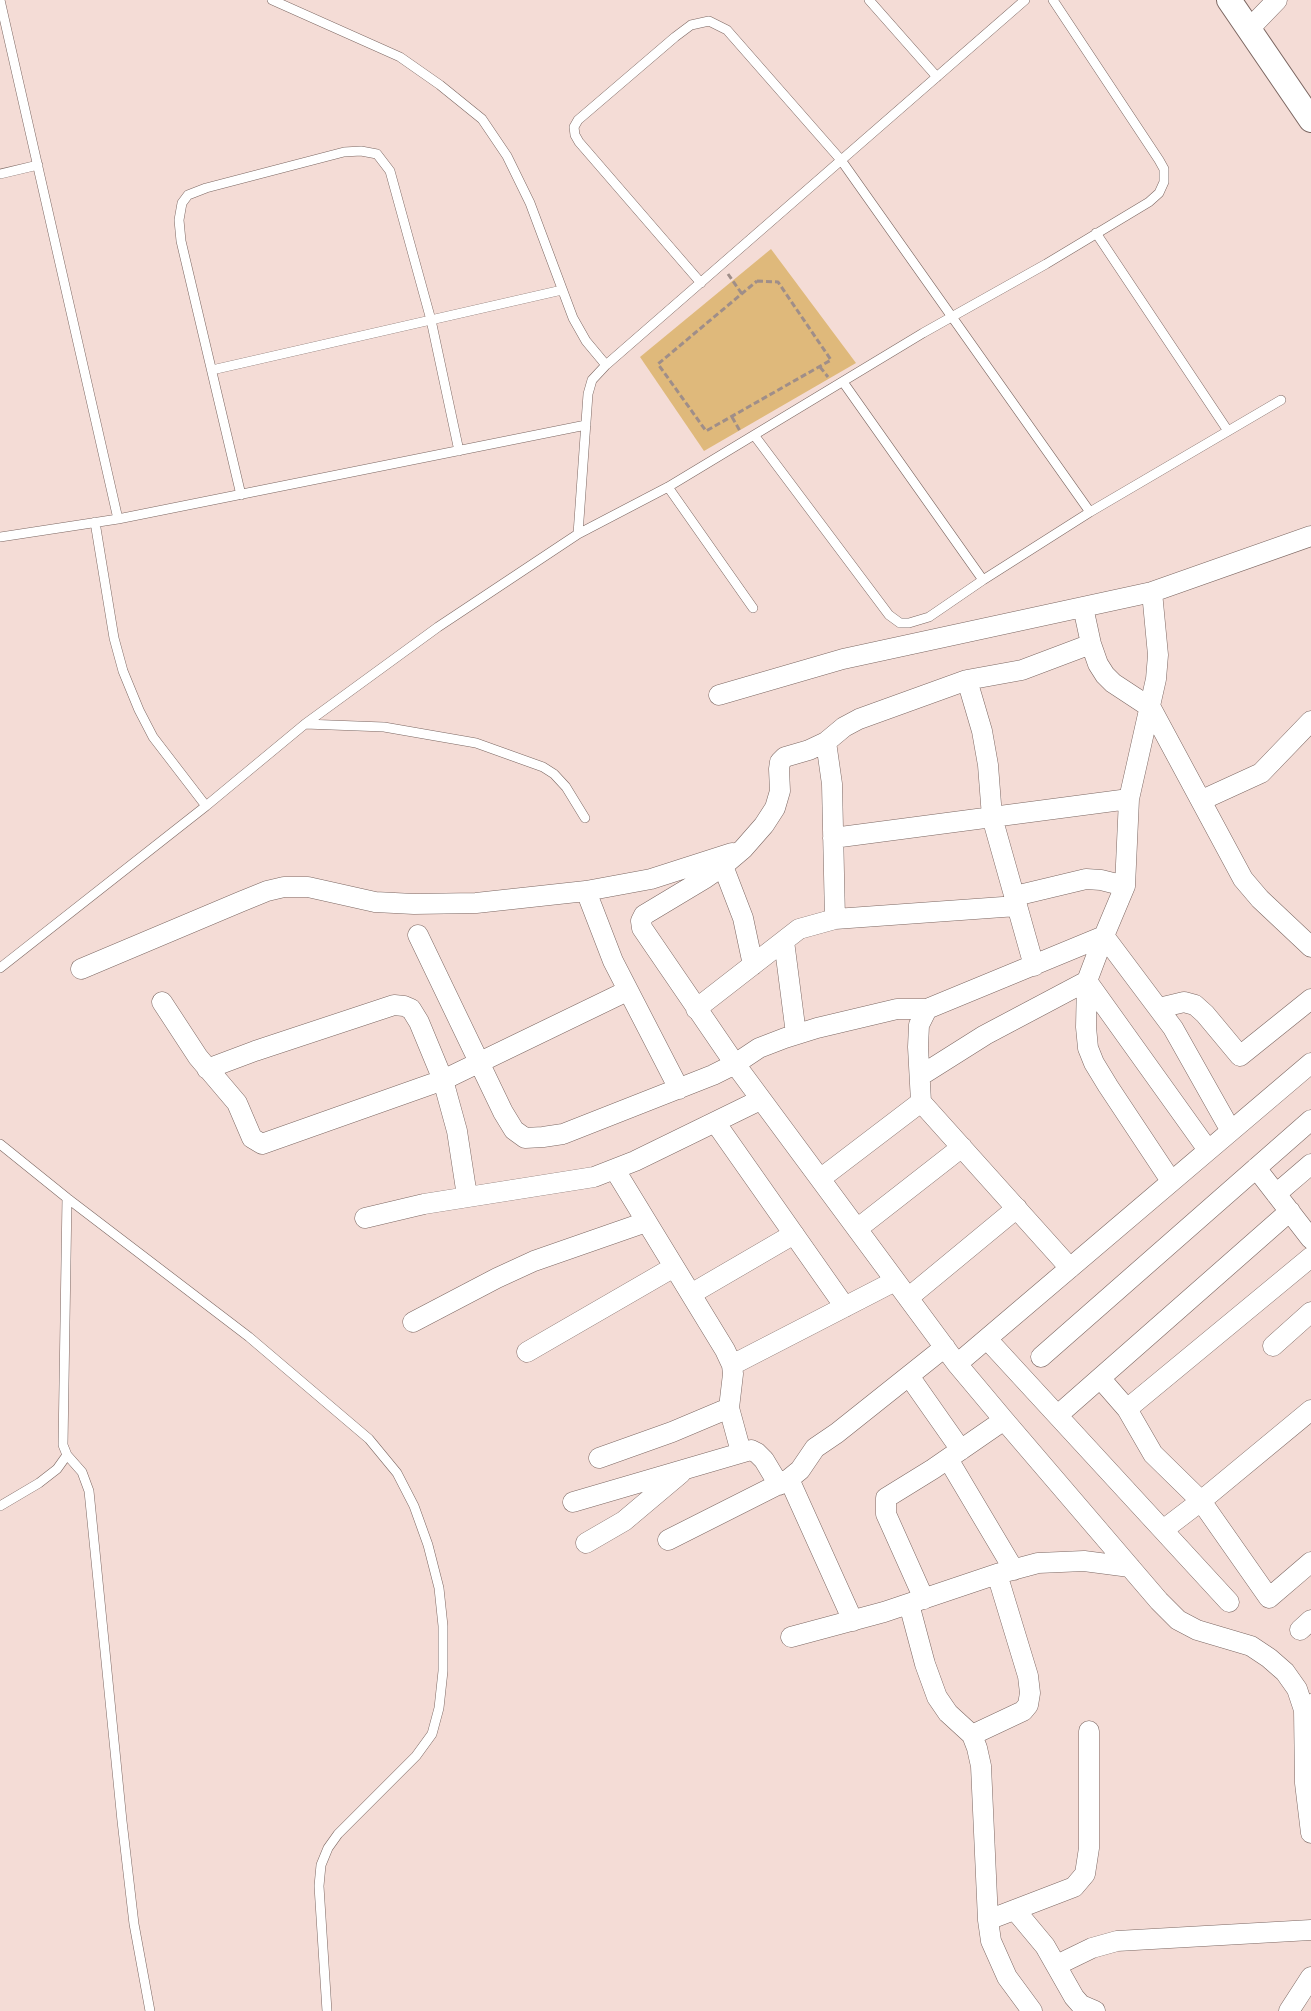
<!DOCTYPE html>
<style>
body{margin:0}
canvas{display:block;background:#f4dcd6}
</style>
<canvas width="1311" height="2011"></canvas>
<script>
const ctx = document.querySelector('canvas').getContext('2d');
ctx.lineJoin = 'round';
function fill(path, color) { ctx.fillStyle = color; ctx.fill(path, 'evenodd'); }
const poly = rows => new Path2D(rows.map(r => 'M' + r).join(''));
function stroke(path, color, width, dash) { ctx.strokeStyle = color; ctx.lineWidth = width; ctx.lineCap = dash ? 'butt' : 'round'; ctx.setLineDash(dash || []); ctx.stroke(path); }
fill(poly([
 [771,249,856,363,704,451,640,357]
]), '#dfb97b');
const service = poly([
 [0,0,118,519],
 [272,0,400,57,440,85,482,119,507,156,530,203,573,318,586,341,606,365],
 [869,0,937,77],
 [0,174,38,165],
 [1096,233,1228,431],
 [701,283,579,142,575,135,574,127,578,120,675,37,691,25,709,21,727,30,841,160,1090,512],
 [212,370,562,290],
 [843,382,983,580],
 [754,435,889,615,900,623,909,623,929,617,983,580,1090,512,1281,400],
 [668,487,753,608],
 [241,495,181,241,179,220,182,203,188,195,206,188,344,152,361,151,377,154,390,171,431,320,459,451],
 [95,522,114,638,123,671,139,710,153,737,206,806],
 [578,534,588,394,592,380,606,365,1025,0],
 [0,537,118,519,586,425],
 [305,724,384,727,476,743,543,767,554,774,566,787,585,818],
 [0,968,206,806,305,724,438,627,578,534,668,487,923,333,1046,264,1149,202,1159,193,1164,182,1164,169,1159,160,1053,0],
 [0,1144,67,1198,249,1337,369,1439,397,1473,414,1506,428,1545,439,1588,443,1626,443,1671,439,1708,432,1734,416,1756,338,1834,328,1848,321,1865,319,1886,327,2011],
 [67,1198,63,1445,67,1455,82,1472,89,1491,122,1821,134,1924,150,2011],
 [0,1506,39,1483,57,1469,67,1455]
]);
const minor = poly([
 [1249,29,1277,0],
 [1083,607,1091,644,1098,664,1105,675,1113,683,1151,708,1243,879,1260,899,1311,947],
 [1091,644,1022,670,967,680,859,719,844,727,826,742,809,750,785,757,780,762,779,769,780,791,775,808,764,825,743,849,723,866,704,879,644,915,641,921,642,928,735,1064,957,1364,1004,1420,1159,1601,1178,1620,1197,1630,1251,1646,1269,1658,1285,1672,1297,1689,1304,1710],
 [967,680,982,731,988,765,992,817,1034,966],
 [719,695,843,659,1152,592,1311,536],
 [826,742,832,784,835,919],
 [1202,800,1261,773,1311,721],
 [833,838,1129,799],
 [723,866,743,918,753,965],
 [586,891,613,961,679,1089],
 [1015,896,1086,879,1101,880,1125,886],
 [418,935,503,1112,514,1130,525,1138,543,1137,563,1134,713,1075,735,1064,759,1048,785,1038,817,1028,897,1009,927,1009],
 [1104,936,1087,981,1086,1027,1088,1048,1094,1063,1108,1086,1171,1181],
 [1104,936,1173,1028,1231,1131],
 [784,941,796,1034],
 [81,969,240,902,267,891,284,887,308,887,375,902,414,904,476,903,586,891,651,879,732,853],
 [162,1002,198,1057,237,1103,252,1138,262,1144,443,1080,627,991],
 [1159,1008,1184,1002,1195,1005,1205,1014,1240,1056,1311,999],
 [696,1009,799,929,835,919,1017,906],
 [207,1069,255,1051,394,1005,404,1006,411,1009,419,1022,443,1080,457,1131,467,1196],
 [920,1076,985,1035,1087,981,1208,1150],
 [715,1122,845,1307],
 [1256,1168,1311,1239],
 [615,1170,725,1350,732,1365,733,1374,729,1408,741,1452],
 [820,1179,921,1102],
 [1276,1194,1311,1164],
 [365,1218,424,1204,594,1177,635,1161,760,1100],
 [857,1229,962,1147],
 [1070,1268,921,1102,918,1047,919,1025,927,1009,1104,936,1125,886,1129,799,1156,679,1158,655,1152,592],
 [691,1294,794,1234],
 [908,1298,1017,1208],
 [413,1322,497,1278,534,1261,646,1222],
 [987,1339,1229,1602],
 [1273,1346,1311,1312],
 [527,1352,674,1267],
 [1041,1357,1311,1120],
 [957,1364,1311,1063],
 [732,1365,895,1281],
 [909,1376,961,1450],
 [1100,1378,1127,1409,1153,1454,1201,1501,1269,1598,1311,1562],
 [1127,1409,1311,1257],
 [1058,1415,1290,1211],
 [599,1458,672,1432,729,1408],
 [948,1459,1014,1570],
 [789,1479,853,1621],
 [573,1502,751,1450,757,1453,764,1460,779,1485],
 [1163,1530,1201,1501,1311,1410],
 [668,1540,789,1479,800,1470,815,1448,837,1433,945,1347],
 [586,1543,624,1521,681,1473],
 [924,1599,886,1514,886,1498,933,1469,1004,1420],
 [909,1604,925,1664,937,1697,948,1713,972,1735,977,1748,981,1766,988,1920,991,1941,1007,1977,1032,2011],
 [1300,1630,1311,1620],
 [791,1637,884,1612,997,1574,1038,1563,1084,1561,1130,1567],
 [1311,1704,1304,1710,1305,1783,1311,1833],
 [972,1735,1023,1711,1028,1705,1030,1693,1028,1676,997,1574],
 [1015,1910,1045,1946,1074,1997,1081,2005,1095,2011],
 [988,1920,1074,1887,1085,1874,1089,1848,1089,1731],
 [1057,1965,1092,1948,1117,1941,1311,1930],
 [1289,2011,1311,1977]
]);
const tertiary = poly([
 [1229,0,1311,120]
]);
stroke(service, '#7c6762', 10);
stroke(minor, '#7c6762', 21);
stroke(tertiary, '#7c6762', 26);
stroke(poly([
 [728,274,742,294],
 [757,281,778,282,831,360,706,431,658,364,757,281],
 [820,367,828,377],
 [732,417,740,431]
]), '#9f8e89', 3, [6, 3]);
stroke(service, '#fff', 9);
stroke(minor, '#fff', 20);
stroke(tertiary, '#fff', 24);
</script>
